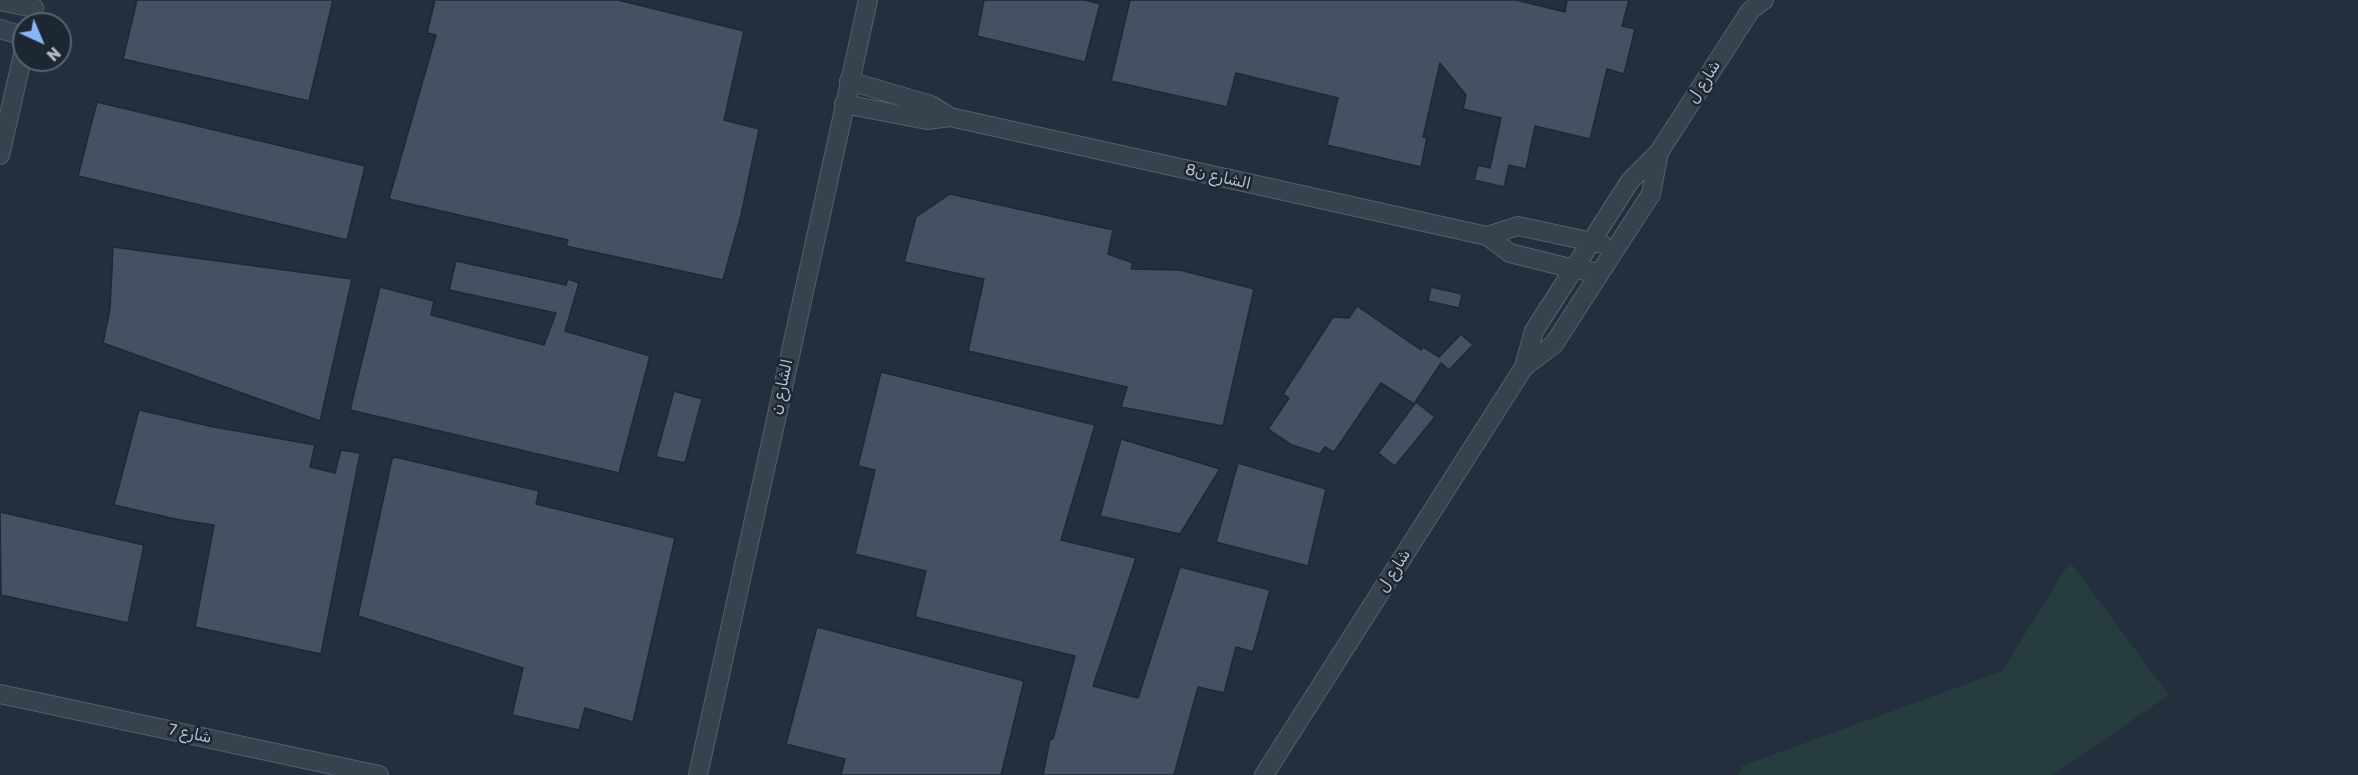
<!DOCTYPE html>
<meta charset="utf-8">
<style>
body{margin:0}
#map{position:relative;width:2358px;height:775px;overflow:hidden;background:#242f3e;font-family:Rubik,sans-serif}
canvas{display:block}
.north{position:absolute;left:12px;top:12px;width:60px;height:60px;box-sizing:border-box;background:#1d2633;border:2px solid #59626f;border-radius:50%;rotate:136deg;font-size:16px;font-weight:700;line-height:24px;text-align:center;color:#b4bcc9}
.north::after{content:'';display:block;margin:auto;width:21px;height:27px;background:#8ab4f8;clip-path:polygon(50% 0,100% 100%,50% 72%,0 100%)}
</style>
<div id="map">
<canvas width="2358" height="775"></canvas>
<div class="north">N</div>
</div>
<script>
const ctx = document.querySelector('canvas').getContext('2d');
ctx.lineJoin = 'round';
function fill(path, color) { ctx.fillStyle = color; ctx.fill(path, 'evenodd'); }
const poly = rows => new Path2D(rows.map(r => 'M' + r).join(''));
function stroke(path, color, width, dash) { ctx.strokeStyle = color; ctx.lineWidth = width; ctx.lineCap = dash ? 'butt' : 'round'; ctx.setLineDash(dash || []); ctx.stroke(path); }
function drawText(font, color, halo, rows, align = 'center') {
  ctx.font = font + ' Rubik,Cairo,sans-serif'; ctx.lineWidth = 5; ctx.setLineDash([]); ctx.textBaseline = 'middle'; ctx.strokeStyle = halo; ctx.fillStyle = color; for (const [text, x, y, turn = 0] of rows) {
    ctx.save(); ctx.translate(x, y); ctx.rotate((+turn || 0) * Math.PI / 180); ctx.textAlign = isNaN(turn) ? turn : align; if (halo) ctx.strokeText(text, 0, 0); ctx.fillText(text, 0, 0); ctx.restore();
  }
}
fill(poly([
 [2070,562,2169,695,2052,775,1738,775,1742,766,2002,671]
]), '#263c3f');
const building = poly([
 [137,0,333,0,309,101,123,59,137,0],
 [435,0,618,0,744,31,724,120,759,129,741,215,723,280,566,246,568,240,389,199,436,35,427,33,435,0],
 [984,0,1085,0,1100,4,1085,62,977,36,984,0],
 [1130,0,1516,0,1565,12,1567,0,1629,0,1622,26,1635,29,1624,74,1607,69,1590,139,1535,126,1526,169,1509,165,1504,187,1474,180,1478,165,1490,168,1501,118,1463,109,1466,95,1440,63,1423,137,1427,138,1421,167,1327,145,1338,98,1236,73,1227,107,1111,81,1130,0],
 [97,102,365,166,347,240,78,176,97,102],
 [950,194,1113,230,1108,254,1133,263,1131,269,1180,270,1254,289,1223,426,1121,407,1127,387,968,351,984,279,904,262,916,217,950,194],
 [113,247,352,279,320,421,103,343,110,309,113,247],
 [456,261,566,285,568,279,579,283,565,331,650,356,619,473,350,410,380,287,434,301,431,315,544,345,556,313,449,290,456,261],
 [1431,287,1462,294,1459,308,1428,301,1431,287],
 [1357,306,1421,350,1423,347,1439,357,1461,334,1473,345,1449,370,1441,363,1414,404,1381,383,1334,452,1325,447,1320,454,1292,445,1268,429,1289,398,1283,394,1333,317,1349,318,1357,306],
 [881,372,1095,425,1061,540,1136,558,1093,686,1138,698,1180,567,1270,590,1253,652,1236,647,1224,693,1198,687,1174,775,1043,775,1050,739,1053,739,1075,656,915,617,926,571,855,554,875,470,858,466,881,372],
 [674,391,702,399,685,463,656,457,674,391],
 [1416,402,1435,417,1395,466,1378,453,1416,402],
 [139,410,209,426,315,445,310,467,335,473,341,450,360,453,321,654,195,627,214,525,180,520,114,505,139,410],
 [1121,439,1220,469,1180,534,1100,516,1121,439],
 [395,457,539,491,536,504,675,538,633,722,585,708,579,730,512,715,523,668,358,616,392,459,395,457],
 [1238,463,1326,489,1308,566,1216,542,1238,463],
 [0,512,144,545,128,623,1,595,0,512],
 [817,627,1024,681,1001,775,841,775,845,759,786,744,817,627]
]);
fill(building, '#455162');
stroke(building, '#1f2835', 1.5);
const minor = poly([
 [0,1,34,8],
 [0,29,24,36],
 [849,81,931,105,950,117,1487,236,1510,253,1574,269,1600,273],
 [844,104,927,120,950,117],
 [0,155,24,50],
 [1487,236,1518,226,1602,244],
 [1524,367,1554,344,1651,194,1659,152],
 [0,694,379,775],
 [698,775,868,0],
 [1264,775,1524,367,1534,331,1630,181,1659,152,1750,11,1764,0]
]);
stroke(minor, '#565f6c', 20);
stroke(minor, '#38414e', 18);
drawText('16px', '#b4bcc9', '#1d2633', [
 ["شارع ل",1704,82,-57],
 ["الشارع ن8",1218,177,13],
 ["الشارع ن",782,387,-78],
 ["شارع ل",1394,571,-57],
 ["شارع 7",190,734,12]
]);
</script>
